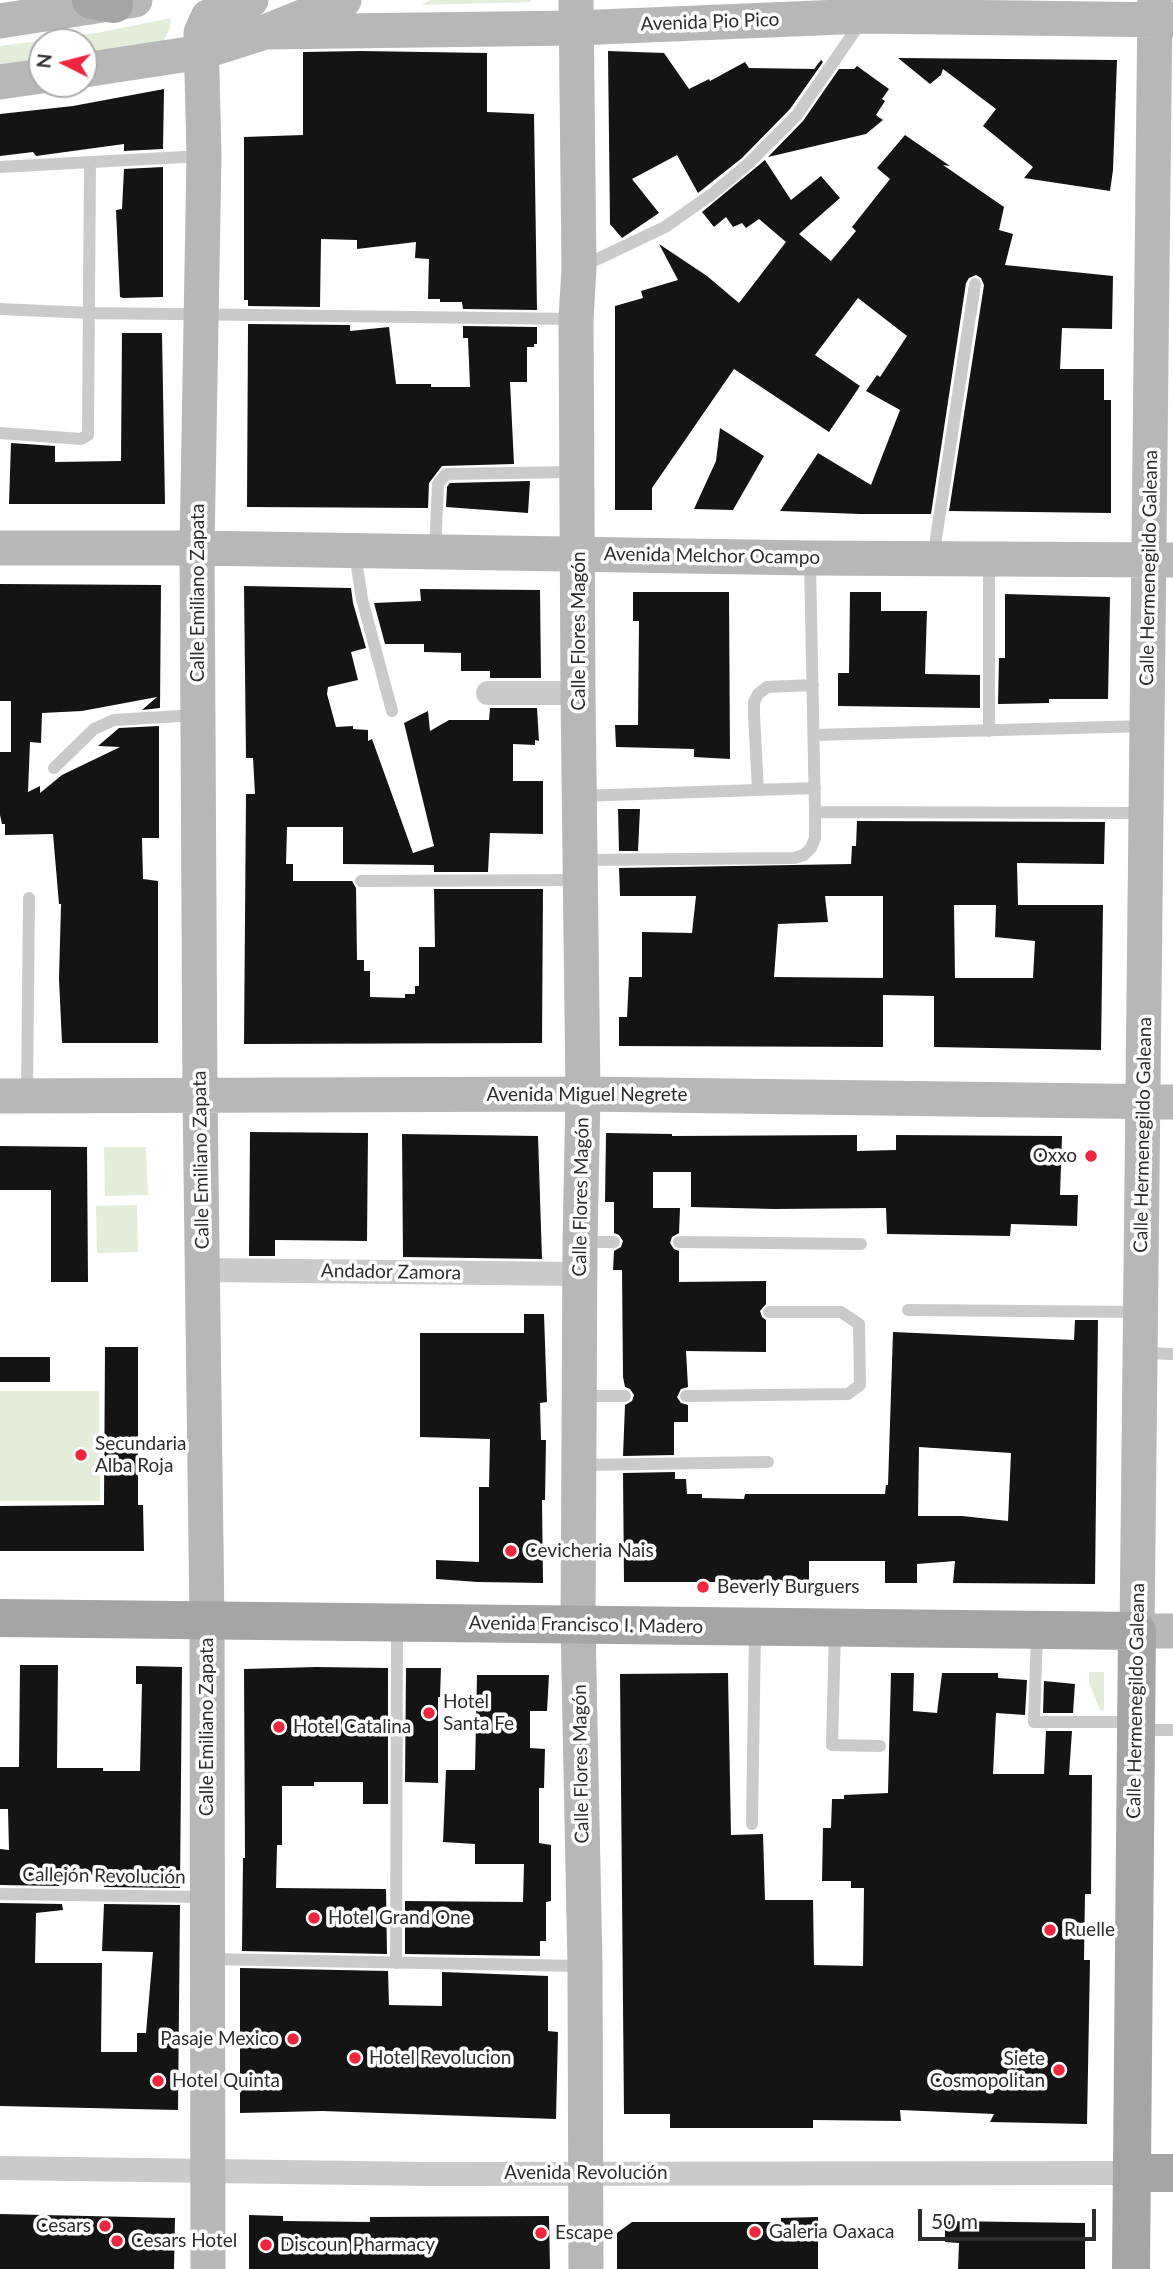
<!DOCTYPE html>
<meta charset="utf-8">
<style>
body{margin:0}
#map{position:relative;width:1173px;height:2269px;overflow:hidden;background:#fff;font-family:Lato,sans-serif}
canvas{display:block}
.north{position:absolute;left:28px;top:28px;width:70px;height:70px;box-sizing:border-box;background:#fff;border:2px solid #ababab;border-radius:50%;rotate:276deg;font-size:19px;font-weight:700;line-height:28px;text-align:center;color:#2d2d2d}
.north::after{content:'';display:block;margin:auto;width:24px;height:32px;background:#ee263e;clip-path:polygon(50% 0,100% 100%,50% 72%,0 100%)}
.scale{position:absolute;left:918px;top:2209px;width:178px;height:32px;box-sizing:border-box;border:4px solid #2d2d2d;border-top:0;padding-left:9px;font-size:21px;line-height:24px;white-space:nowrap;color:#2d2d2d;-webkit-text-stroke:5px #fff;paint-order:stroke}
</style>
<div id="map">
<canvas width="1173" height="2269"></canvas>
<div class="north">N</div>
<div class="scale">50 m</div>
</div>
<script>
const ctx = document.querySelector('canvas').getContext('2d');
ctx.lineJoin = 'round';
function fill(path, color) { ctx.fillStyle = color; ctx.fill(path, 'evenodd'); }
const poly = rows => new Path2D(rows.map(r => 'M' + r).join(''));
function stroke(path, color, width, dash) { ctx.strokeStyle = color; ctx.lineWidth = width; ctx.lineCap = dash ? 'butt' : 'round'; ctx.setLineDash(dash || []); ctx.stroke(path); }
function drawText(font, color, halo, rows, align = 'center') {
  ctx.font = font + ' Lato,sans-serif'; ctx.lineWidth = 7; ctx.setLineDash([]); ctx.textBaseline = 'middle'; ctx.strokeStyle = halo; ctx.fillStyle = color; for (const [text, x, y, turn = 0] of rows) {
    ctx.save(); ctx.translate(x, y); ctx.rotate((+turn || 0) * Math.PI / 180); ctx.textAlign = isNaN(turn) ? turn : align; if (halo) ctx.strokeText(text, 0, 0); ctx.fillText(text, 0, 0); ctx.restore();
  }
}
fill(poly([
 [430,0,531,0,531,2,421,5],
 [171,18,170,29,163,41,84,55,84,42,42,42,42,60,0,65,0,46,96,33],
 [104,1147,146,1147,148,1195,105,1196],
 [137,1205,138,1252,97,1253,96,1206],
 [0,1391,99,1391,100,1501,0,1501],
 [1089,1672,1104,1672,1104,1711,1100,1710,1089,1683]
]), '#e4ecda');
fill(poly([
 [361,51,487,53,487,112,534,114,537,310,463,309,462,302,440,302,440,299,428,299,429,259,415,258,416,242,357,249,357,240,321,239,320,307,248,306,248,300,244,300,244,137,303,135,303,52],
 [608,51,664,53,689,89,709,79,710,81,745,62,749,68,814,69,821,60,823,62,790,109,742,158,698,193,677,155,632,179,659,213,622,238,610,224],
 [898,58,1117,60,1113,170,1110,191,1024,178,1033,167,983,126,996,109,943,69,941,75,930,84],
 [857,66,889,89,882,99,885,101,876,115,883,120,866,134,768,157,803,121,839,69,854,69],
 [164,89,163,149,124,151,124,144,36,156,33,152,0,156,0,114,73,106],
 [905,135,950,166,943,165,1004,207,999,230,1013,234,1005,265,1113,276,1112,329,1062,328,1060,369,1104,369,1104,400,1111,400,1111,513,949,511,984,285,981,278,976,275,969,278,966,283,931,514,860,514,780,511,818,453,871,485,900,410,866,391,877,375,880,377,907,336,858,298,815,355,860,386,829,432,734,369,652,488,652,510,615,510,615,306,643,298,641,291,678,280,659,244,707,276,739,303,786,242,759,219,746,228,742,223,733,227,726,217,714,227,702,212,765,160,791,200,821,176,840,198,799,234,831,261,856,231,852,227,890,179,877,168],
 [163,167,163,297,123,298,120,297,116,210,122,209,124,169],
 [248,324,350,325,350,331,389,327,396,384,431,384,431,387,470,387,468,338,463,338,463,326,537,327,537,344,534,344,534,347,527,347,527,382,510,382,514,464,442,466,429,483,428,508,247,507],
 [122,333,162,333,165,504,9,504,11,443,55,446,55,462,121,461],
 [720,428,764,456,733,510,694,509,716,461],
 [530,481,528,513,446,507,447,487,450,483],
 [0,584,161,585,160,708,142,710,157,697,82,711,42,713,41,743,30,742,28,792,40,786,40,793,62,775,120,747,98,746,119,728,159,726,159,838,142,838,143,879,158,881,158,1043,62,1043,59,979,61,904,59,904,53,834,5,835,5,824,2,824,0,815,0,752,11,752,11,701,0,701],
 [244,586,351,588,353,603,366,648,351,652,358,680,328,687,327,694,336,727,353,726,353,729,368,730,368,741,372,739,413,853,434,846,404,723,428,711,430,731,449,720,489,720,490,708,537,708,539,741,535,740,535,745,513,744,513,781,543,781,543,834,490,833,488,872,434,872,434,865,343,864,343,827,287,827,286,864,293,864,293,881,352,881,356,888,357,960,364,960,364,971,370,971,370,997,405,998,405,994,415,994,415,986,419,986,419,947,435,947,434,889,543,889,542,1043,244,1044,246,794,255,794,253,758,246,758],
 [420,589,540,590,541,678,490,678,490,671,461,671,461,653,424,652,424,644,385,644,374,603,421,601],
 [633,592,729,592,730,759,694,757,694,749,616,747,615,725,638,725,639,621,633,621],
 [850,592,881,592,881,611,927,611,925,674,980,675,980,708,838,706,838,673,849,673],
 [1005,594,1110,597,1108,699,1049,699,1049,703,998,704,999,658,1005,658],
 [618,809,640,809,638,851,619,851],
 [857,821,1105,822,1104,864,1017,863,1018,905,1103,905,1101,1050,934,1047,934,996,883,995,883,1047,619,1046,619,1017,627,1017,629,977,642,977,642,932,692,933,696,896,620,896,619,868,851,864,852,846,856,846],
 [825,896,883,896,883,978,774,977,778,924,828,922],
 [954,905,996,905,995,937,1035,941,1033,978,955,978],
 [250,1132,368,1133,367,1241,275,1240,275,1256,249,1256],
 [606,1133,672,1134,672,1136,857,1135,857,1151,896,1150,896,1135,1062,1136,1060,1195,1078,1195,1077,1226,1011,1224,1010,1236,887,1234,886,1208,774,1209,691,1207,691,1172,653,1172,653,1208,680,1208,679,1233,672,1237,670,1243,674,1249,679,1251,679,1282,766,1281,766,1304,760,1311,762,1317,766,1320,766,1352,686,1351,688,1387,681,1389,677,1397,681,1403,688,1405,688,1422,674,1422,674,1455,623,1456,625,1405,632,1401,634,1395,630,1389,625,1387,623,1377,622,1270,613,1270,614,1251,621,1247,623,1241,619,1235,614,1233,614,1202,605,1202],
 [402,1134,538,1136,542,1259,403,1257],
 [0,1146,87,1147,88,1282,51,1282,51,1190,0,1190],
 [524,1314,544,1314,547,1402,540,1403,541,1440,546,1440,545,1500,542,1500,543,1583,478,1582,436,1579,436,1560,479,1562,479,1487,489,1487,490,1439,420,1437,420,1333,524,1333],
 [1075,1320,1098,1320,1095,1584,953,1583,955,1561,917,1564,917,1583,885,1583,885,1561,809,1561,809,1582,624,1582,623,1473,675,1472,675,1479,686,1479,687,1494,702,1494,702,1498,744,1499,745,1494,885,1494,886,1485,888,1485,893,1332,1074,1340],
 [919,1447,1011,1453,1008,1521,962,1516,918,1516],
 [105,1347,138,1347,138,1505,143,1505,144,1551,0,1551,0,1506,104,1505],
 [0,1357,50,1357,50,1382,0,1382],
 [20,1665,58,1665,57,1768,103,1768,103,1771,140,1771,142,1684,136,1684,136,1666,182,1667,180,1888,104,1887,105,1875,59,1874,60,1886,0,1885,0,1849,9,1850,8,1809,0,1809,0,1767,19,1767],
 [316,1667,388,1668,388,1804,363,1804,363,1782,314,1782,314,1786,282,1786,282,1845,277,1845,276,1888,386,1889,387,1954,242,1951,243,1858,245,1858,244,1669],
 [406,1668,441,1668,440,1697,438,1697,438,1783,405,1782],
 [728,1673,731,1835,763,1834,765,1900,813,1900,814,1965,863,1966,864,1888,851,1888,851,1881,822,1881,823,1828,831,1828,832,1799,844,1799,844,1795,888,1793,891,1673,914,1673,913,1711,937,1713,942,1673,998,1673,998,1678,1027,1680,1025,1715,996,1713,993,1774,1044,1774,1046,1731,1072,1731,1069,1775,1092,1775,1091,1894,1085,1894,1084,1960,1090,1960,1087,2124,990,2122,994,2114,900,2110,901,2121,813,2120,813,2128,670,2128,670,2114,624,2114,620,1674],
 [477,1675,549,1675,547,1711,530,1711,530,1748,545,1749,544,1788,539,1788,539,1843,551,1845,551,1901,546,1902,546,1941,540,1941,540,1956,405,1954,405,1901,523,1902,524,1864,475,1864,475,1844,443,1842,446,1770,475,1770],
 [1044,1681,1075,1684,1073,1713,1043,1713],
 [0,1903,62,1904,63,1910,36,1913,35,1963,102,1963,101,2052,137,2052,137,2033,146,2033,153,1952,102,1951,104,1904,180,1905,178,2110,0,2106],
 [240,1968,388,1971,389,2005,442,2006,442,1972,548,1976,548,2031,558,2032,556,2119,322,2111,240,2113],
 [0,2214,175,2218,174,2269,0,2269],
 [249,2215,283,2216,283,2221,370,2222,370,2217,549,2216,550,2269,249,2269],
 [818,2217,818,2269,617,2269,617,2233,632,2222,781,2222,781,2218],
 [945,2221,1085,2223,1085,2269,958,2269,959,2243,945,2242]
]), '#141414');
stroke(poly([
 [0,167,202,156],
 [583,266,665,227,712,194,748,164,797,115,861,22],
 [0,309,91,313,573,319],
 [0,433,81,439,88,435,90,162],
 [435,551,438,484,446,474,574,472],
 [355,554,362,599,392,711],
 [933,558,975,284],
 [989,731,989,559],
 [814,735,1146,726],
 [54,768,94,729,114,720,197,715],
 [758,790,754,715,754,702,758,694,767,687,813,685],
 [580,796,815,788],
 [815,812,1142,813],
 [581,860,794,858,804,855,811,848,815,838,815,812,810,562],
 [361,881,578,880],
 [27,1093,29,898],
 [583,1242,614,1242],
 [679,1242,861,1244],
 [908,1310,1140,1312],
 [1141,1353,1173,1354],
 [583,1396,625,1396],
 [686,1396,848,1394,860,1385,859,1324,841,1312,769,1312],
 [583,1465,768,1462],
 [835,1630,832,1745,880,1746],
 [1037,1633,1034,1722,1133,1722],
 [1140,1730,1173,1730],
 [752,1824,755,1631],
 [0,1894,206,1897],
 [208,1959,582,1966],
 [396,1963,397,1627]
]), '#cacaca', 12);
stroke(poly([
 [488,693,578,693],
 [202,1270,579,1274],
 [0,2168,427,2174,1132,2173]
]), '#cacaca', 24);
stroke(poly([
 [576,0,579,268,576,319,578,693,583,1094,580,1242,578,1625,585,1966,586,2269],
 [1155,0,1137,1631,1173,1631],
 [0,21,135,0],
 [265,32,576,28,865,16,1173,20],
 [84,70,202,52,265,32,344,0],
 [0,82,42,76],
 [0,548,197,548,810,558,1172,560],
 [0,1096,583,1094,1173,1102],
 [208,2269,207,1620,200,1097,197,548,204,156,201,33,208,17,251,0]
]), '#b7b7b7', 35);
stroke(poly([
 [91,0,114,4],
 [0,1618,1137,1631,1131,2269],
 [1132,2173,1173,2173]
]), '#a5a5a5', 38);
for (const [x, y, r, color] of [
 [1091,1156,7,"#ee263e"],
 [81,1455,7,"#ee263e"],
 [511,1551,7,"#ee263e"],
 [703,1587,7,"#ee263e"],
 [429,1713,7,"#ee263e"],
 [279,1727,7,"#ee263e"],
 [314,1918,7,"#ee263e"],
 [1050,1930,7,"#ee263e"],
 [293,2039,7,"#ee263e"],
 [355,2058,7,"#ee263e"],
 [1059,2070,7,"#ee263e"],
 [158,2081,7,"#ee263e"],
 [105,2226,7,"#ee263e"],
 [755,2232,7,"#ee263e"],
 [541,2233,7,"#ee263e"],
 [117,2241,7,"#ee263e"],
 [266,2245,7,"#ee263e"]
]) { const dot = new Path2D(); dot.arc(x, y, r, 0, 2 * Math.PI); ctx.fillStyle = color; ctx.fill(dot); stroke(dot, '#fff', 2.5); }
drawText('19px', '#2d2d2d', '#fff', [
 ["Avenida Pio Pico",710,22,-2],
 ["Avenida Melchor Ocampo",712,556,1],
 ["Calle Hermenegildo Galeana",1149,568,-89],
 ["Calle Emiliano Zapata",198,593,-90],
 ["Calle Flores Magón",579,631,-90],
 ["Avenida Miguel Negrete",587,1095],
 ["Calle Hermenegildo Galeana",1143,1135,-89],
 ["Calle Emiliano Zapata",201,1160,-91],
 ["Calle Flores Magón",581,1197,-89],
 ["Andador Zamora",391,1272,1],
 ["Avenida Francisco I. Madero",586,1625,1],
 ["Calle Hermenegildo Galeana",1136,1701,-89],
 ["Calle Emiliano Zapata",207,1727,-90],
 ["Calle Flores Magón",581,1764,-91],
 ["Callejón Revolución",104,1876,1],
 ["Avenida Revolución",586,2173]
]);
drawText('19px', '#2d2d2d', '#fff', [
 ["Oxxo",1077,1156,"right"],
 ["Secundaria",95,1444],
 ["Alba Roja",95,1466],
 ["Cevicheria Nais",525,1551],
 ["Beverly Burguers",717,1587],
 ["Hotel",443,1702],
 ["Santa Fe",443,1724],
 ["Hotel Catalina",293,1727],
 ["Hotel Grand One",328,1918],
 ["Ruelle",1064,1930],
 ["Pasaje Mexico",279,2039,"right"],
 ["Hotel Revolucion",369,2058],
 ["Siete",1045,2059,"right"],
 ["Cosmopolitan",1045,2081,"right"],
 ["Hotel Quinta",172,2081],
 ["Cesars",91,2226,"right"],
 ["Galeria Oaxaca",769,2232],
 ["Escape",555,2233],
 ["Cesars Hotel",131,2241],
 ["Discoun Pharmacy",280,2245]
], 'left');
</script>
